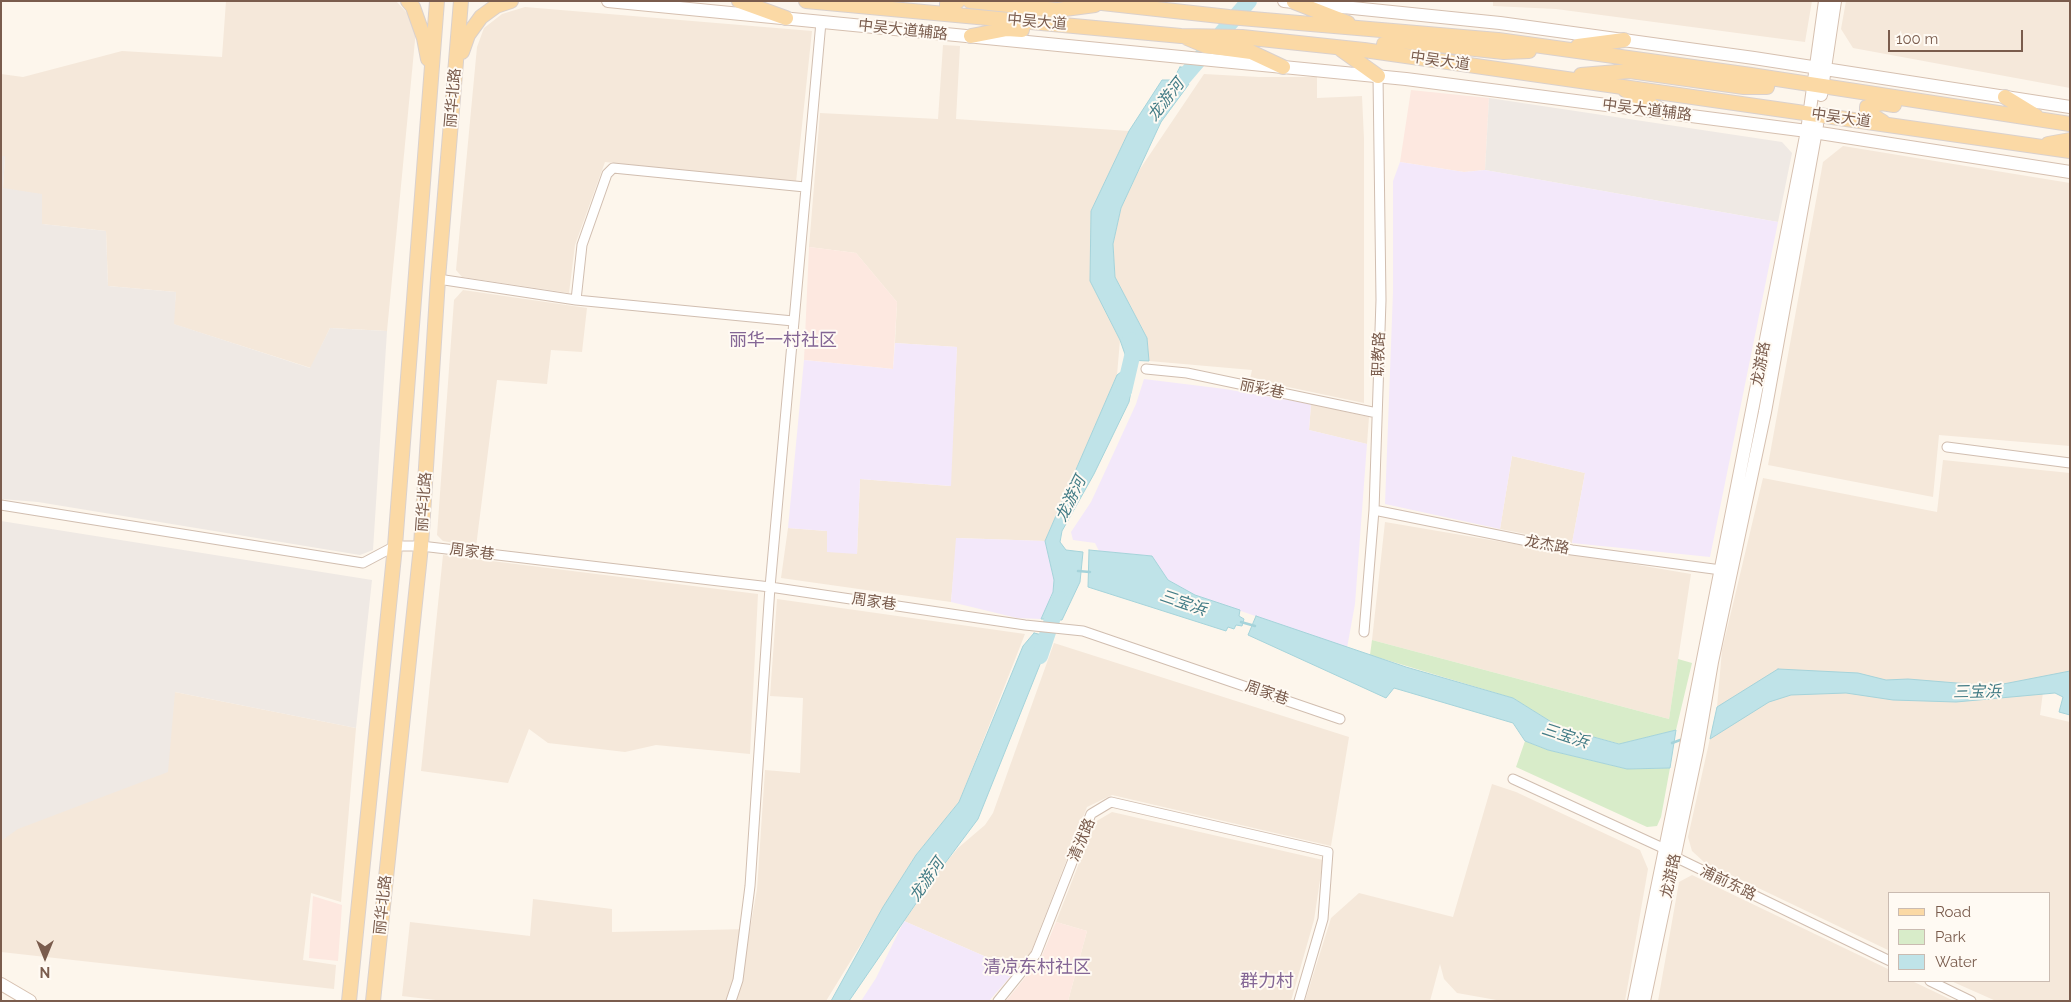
<!DOCTYPE html>
<meta charset="utf-8">
<style>
body{margin:0}
#map{position:relative;width:2071px;height:1002px;overflow:hidden;background:#fdf6ec;font-family:Raleway,sans-serif}
canvas{display:block}
.frame{position:absolute;inset:0;border:2px solid #7a5c4d;pointer-events:none}
.legend{position:absolute;left:1888px;top:892px;width:162px;height:90px;box-sizing:border-box;background:#fffaf3;border:1px solid #cabbb1;margin:0;padding:6px 9px;list-style:none;font-size:15px;color:#7a5c4d}
.legend li{display:flex;align-items:center;gap:10px;height:25px}
.legend b{width:25px;border:1px solid #cabbb1}
.north{position:absolute;left:20px;top:932px;width:50px;height:50px;-webkit-text-stroke:4px #fffaf3;paint-order:stroke;rotate:180deg;font-size:14px;font-weight:700;line-height:20px;text-align:center;color:#7a5c4d}
.north::after{content:'';display:block;margin:auto;width:18px;height:22px;background:#7a5c4d;clip-path:polygon(50% 0,100% 100%,50% 72%,0 100%)}
.scale{position:absolute;left:1888px;top:30px;width:135px;height:22px;box-sizing:border-box;border:2px solid #7a5c4d;border-top:0;padding-left:6px;font-size:15px;line-height:18px;white-space:nowrap;color:#7a5c4d;-webkit-text-stroke:4px #fffaf3;paint-order:stroke}
</style>
<div id="map">
<canvas width="2071" height="1002"></canvas>
<div class="frame"></div>
<ul class="legend">
<li><b style="height:6px;background:#fbd9a5"></b>Road</li>
<li><b style="height:14px;background:#d8ecc9"></b>Park</li>
<li><b style="height:14px;background:#bfe3e8"></b>Water</li>
</ul>
<div class="north">N</div>
<div class="scale">100 m</div>
</div>
<script>
const ctx = document.querySelector('canvas').getContext('2d');
ctx.lineJoin = 'round';
function fill(path, color) { ctx.fillStyle = color; ctx.fill(path, 'evenodd'); }
const poly = rows => new Path2D(rows.map(r => 'M' + r).join(''));
function stroke(path, color, width, dash) { ctx.strokeStyle = color; ctx.lineWidth = width; ctx.lineCap = dash ? 'butt' : 'round'; ctx.setLineDash(dash || []); ctx.stroke(path); }
function drawText(font, color, halo, rows, align = 'center') {
  ctx.font = font + ' Raleway,"Noto Sans SC",sans-serif'; ctx.lineWidth = 4; ctx.setLineDash([]); ctx.textBaseline = 'middle'; ctx.strokeStyle = halo; ctx.fillStyle = color; for (const [text, x, y, turn = 0] of rows) {
    ctx.save(); ctx.translate(x, y); ctx.rotate((+turn || 0) * Math.PI / 180); ctx.textAlign = isNaN(turn) ? turn : align; if (halo) ctx.strokeText(text, 0, 0); ctx.fillText(text, 0, 0); ctx.restore();
  }
}
fill(poly([
 [226,1,396,1,408,14,416,30,387,331,330,328,311,368,173,324,176,292,108,286,106,231,42,224,3,188,5,156,1,156,1,74,23,77,122,51,222,57],
 [1493,1,1812,1,1805,42,1556,9,1493,6],
 [1846,1,2070,1,2070,88,1853,48,1841,29],
 [525,7,812,31,796,182,605,162,575,245,569,293,462,277,456,270,477,47,484,28,502,14],
 [943,45,960,46,956,119,1129,131,1091,211,1090,281,1120,340,1117,375,1045,541,957,538,951,602,781,578,788,528,827,531,857,554,860,479,950,486,957,347,895,343,897,302,856,253,809,247,820,113,938,119],
 [1204,74,1259,77,1317,77,1317,98,1362,96,1364,139,1364,403,1250,379,1252,370,1149,361,1147,338,1115,277,1113,244,1121,208,1138,172],
 [1843,146,2070,183,2070,446,1939,435,1933,497,1768,465,1823,162],
 [463,290,587,308,582,352,551,350,547,384,497,380,476,547,443,541,437,535,454,300],
 [1311,404,1369,417,1367,444,1309,430],
 [1512,456,1585,473,1572,543,1500,529],
 [1943,460,2070,473,2070,671,2045,677,2040,715,2070,722,2070,1001,1996,1001,1951,981,2050,981,2050,893,1890,893,1890,951,1704,862,1692,851,1688,837,1717,707,1722,650,1763,478,1937,512],
 [1385,522,1691,574,1669,719,1372,640],
 [443,555,758,594,750,754,656,745,625,752,548,743,529,729,508,783,421,771],
 [777,599,1025,634,959,802,916,855,826,1001,444,1001,402,996,410,922,530,936,533,899,612,909,612,932,750,929,757,889,765,770,800,773,803,698,770,696],
 [1054,643,1349,737,1331,846,1112,795,1087,807,1031,952,1016,970,904,921,948,860,958,848,985,825,993,813],
 [175,692,356,728,341,902,311,893,303,960,336,965,334,989,1,952,1,841],
 [1492,784,1516,792,1640,850,1648,869,1625,1001,1502,1001,1457,993,1444,979,1440,964,1430,1001,1305,1001,1331,918,1359,893,1453,917],
 [1112,812,1323,860,1314,920,1291,1001,1068,1001,1087,931,1056,922,1095,822],
 [1692,875,1890,970,1890,981,1912,981,1954,1001,1658,1001,1679,882]
]), '#f5e8da');
fill(poly([
 [1411,90,1489,98,1485,170,1464,172,1400,162],
 [809,247,856,253,897,302,893,369,804,360],
 [313,896,342,905,338,961,309,958],
 [1056,922,1087,931,1068,1001,1006,1001,1041,958]
]), '#fde8e0');
fill(poly([
 [1489,98,1782,142,1792,153,1778,222,1485,170],
 [1,156,5,156,3,188,42,194,42,224,106,231,108,286,176,292,174,324,310,368,330,328,387,331,373,550,360,555,38,502,1,499],
 [1,521,372,580,356,728,175,692,168,772,18,829,1,841]
]), '#efe9e4');
fill(poly([
 [1400,162,1464,172,1485,170,1778,222,1710,557,1572,543,1585,473,1512,456,1500,529,1385,504,1393,292,1393,181],
 [895,343,957,347,951,486,860,479,857,554,827,552,827,531,788,528,804,360,893,369],
 [1144,379,1225,389,1311,404,1309,430,1367,444,1355,604,1347,648,1195,595,1168,580,1152,556,1099,551,1095,543,1073,540,1071,532,1091,502,1115,450,1136,404],
 [956,538,1045,541,1054,580,1053,592,1041,619,1017,618,951,602],
 [904,921,1016,970,989,1001,861,1001,876,978]
]), '#f3e8fa');
fill(poly([
 [1372,640,1669,719,1678,659,1692,663,1676,730,1620,744,1561,728,1513,698,1370,655],
 [1525,741,1548,750,1627,769,1670,768,1661,817,1657,826,1647,827,1516,767]
]), '#d8ecc9');
const water = poly([
 [1180,67,1195,68,1185,80,1189,84,1161,122,1121,208,1113,244,1115,277,1147,338,1149,361,1127,360,1120,340,1090,281,1091,211,1129,131,1162,80,1173,80,1180,67],
 [1125,369,1135,371,1129,402,1094,474,1062,531,1060,542,1066,550,1083,552,1080,582,1062,620,1041,619,1053,592,1054,580,1045,541,1117,375,1125,369],
 [1089,550,1152,556,1168,580,1195,595,1240,610,1239,616,1244,619,1242,626,1236,625,1234,629,1228,627,1226,631,1088,587,1089,550],
 [1256,616,1406,667,1513,698,1561,728,1619,744,1676,730,1670,768,1627,769,1548,750,1525,741,1513,723,1394,688,1386,698,1248,635,1256,616],
 [1034,633,1051,637,978,819,928,886,849,1001,831,1001,883,907,916,855,959,802,1023,646,1034,633],
 [1778,669,1858,673,1886,680,1908,679,1993,686,2070,671,2070,715,2059,712,2063,697,2055,693,1956,702,1893,700,1846,693,1791,695,1769,702,1710,739,1717,707,1778,669]
]);
fill(water, '#bfe3e8');
stroke(water, '#a5d3da', 1);
stroke(poly([
 [1078,571,1090,572],
 [1241,622,1255,626],
 [1672,743,1683,739]
]), '#a5d3da', 2.5);
stroke(poly([
 [1178,84,1249,1],
 [1124,391,1134,348,1130,340],
 [1040,656,1059,599]
]), '#bfe3e8', 16);
const minor = poly([
 [438,279,576,300,793,321],
 [576,300,582,245,607,174,613,168,805,187],
 [1146,369,1187,373,1377,413],
 [1947,447,2070,463],
 [1,505,363,563,395,546,421,546,770,587,1025,625,1083,631,1340,719],
 [1374,510,1572,550,1721,570],
 [1364,632,1374,510,1381,300,1378,76],
 [1513,779,1665,849,1675,857,1890,961],
 [1930,981,1971,1001],
 [731,1001,738,980,750,886,770,587,821,22],
 [998,1001,1036,954,1091,814,1111,802,1328,852,1323,919,1299,1001]
]);
const secondary = poly([
 [608,1,1406,79,1807,131,2070,172],
 [1284,1,1500,23,1754,58,2070,107],
 [1821,95,1835,1],
 [1,984,30,1001],
 [1634,1001,1684,756,1807,131,1825,1],
 [1644,1001,1697,750,1712,662,1765,412,1817,125]
]);
const primary = poly([
 [408,1,413,7,424,38,428,59],
 [739,1,786,18],
 [806,1,1181,36,1242,37,1364,50,2070,151],
 [970,1,1057,10,1095,5],
 [1084,1,1229,17,1498,40,1751,75,2070,124],
 [1294,2,1348,23],
 [958,14,947,10,947,4,958,1],
 [971,36,1007,29,1022,30],
 [1187,38,1206,46,1251,52,1283,67],
 [1578,46,1624,40],
 [1339,48,1378,76],
 [462,52,468,35,481,17,496,6,511,1],
 [1393,54,1384,48,1384,44,1400,41,1504,52,1529,51],
 [1581,75,1630,71,1744,87,1767,87,1768,82,1757,77],
 [1625,90,1666,113],
 [2005,97,2036,116],
 [1883,122,1867,112,1867,107,1882,103,1894,105],
 [2048,144,2070,140],
 [349,1001,395,546,437,1],
 [373,1001,421,546,438,279,461,1]
]);
stroke(minor, '#d1beb0', 11);
stroke(secondary, '#d6c0b0', 14);
stroke(primary, '#dad1cd', 16);
stroke(minor, '#fff', 9);
stroke(secondary, '#fff', 12);
stroke(primary, '#fbd9a5', 14);
drawText('15px', '#7a5c4d', '#fffaf3', [
 ["中吴大道",1037,22,5],
 ["中吴大道辅路",903,30,6],
 ["中吴大道",1440,61,8],
 ["丽华北路",453,98,-85],
 ["中吴大道辅路",1647,110,7],
 ["中吴大道",1841,118,8],
 ["职教路",1379,354,-88],
 ["龙游路",1761,364,-79],
 ["丽彩巷",1262,389,12],
 ["丽华北路",424,502,-86],
 ["龙杰路",1547,545,11],
 ["周家巷",472,552,7],
 ["周家巷",874,602,8],
 ["周家巷",1267,693,19],
 ["清洑路",1082,840,-67],
 ["龙游路",1671,876,-78],
 ["浦前东路",1728,883,26],
 ["丽华北路",383,905,-84]
]);
drawText('italic 16px', '#437c86', '#fffaf3', [
 ["龙游河",1166,100,-52],
 ["龙游河",1071,499,-64],
 ["三宝浜",1183,603,19],
 ["三宝浜",1977,692,-1],
 ["三宝浜",1565,736,18],
 ["龙游河",927,880,-55]
]);
drawText('18px', '#846695', '#fffaf3', [
 ["丽华一村社区",783,341],
 ["清凉东村社区",1037,968],
 ["群力村",1267,982]
]);
</script>
